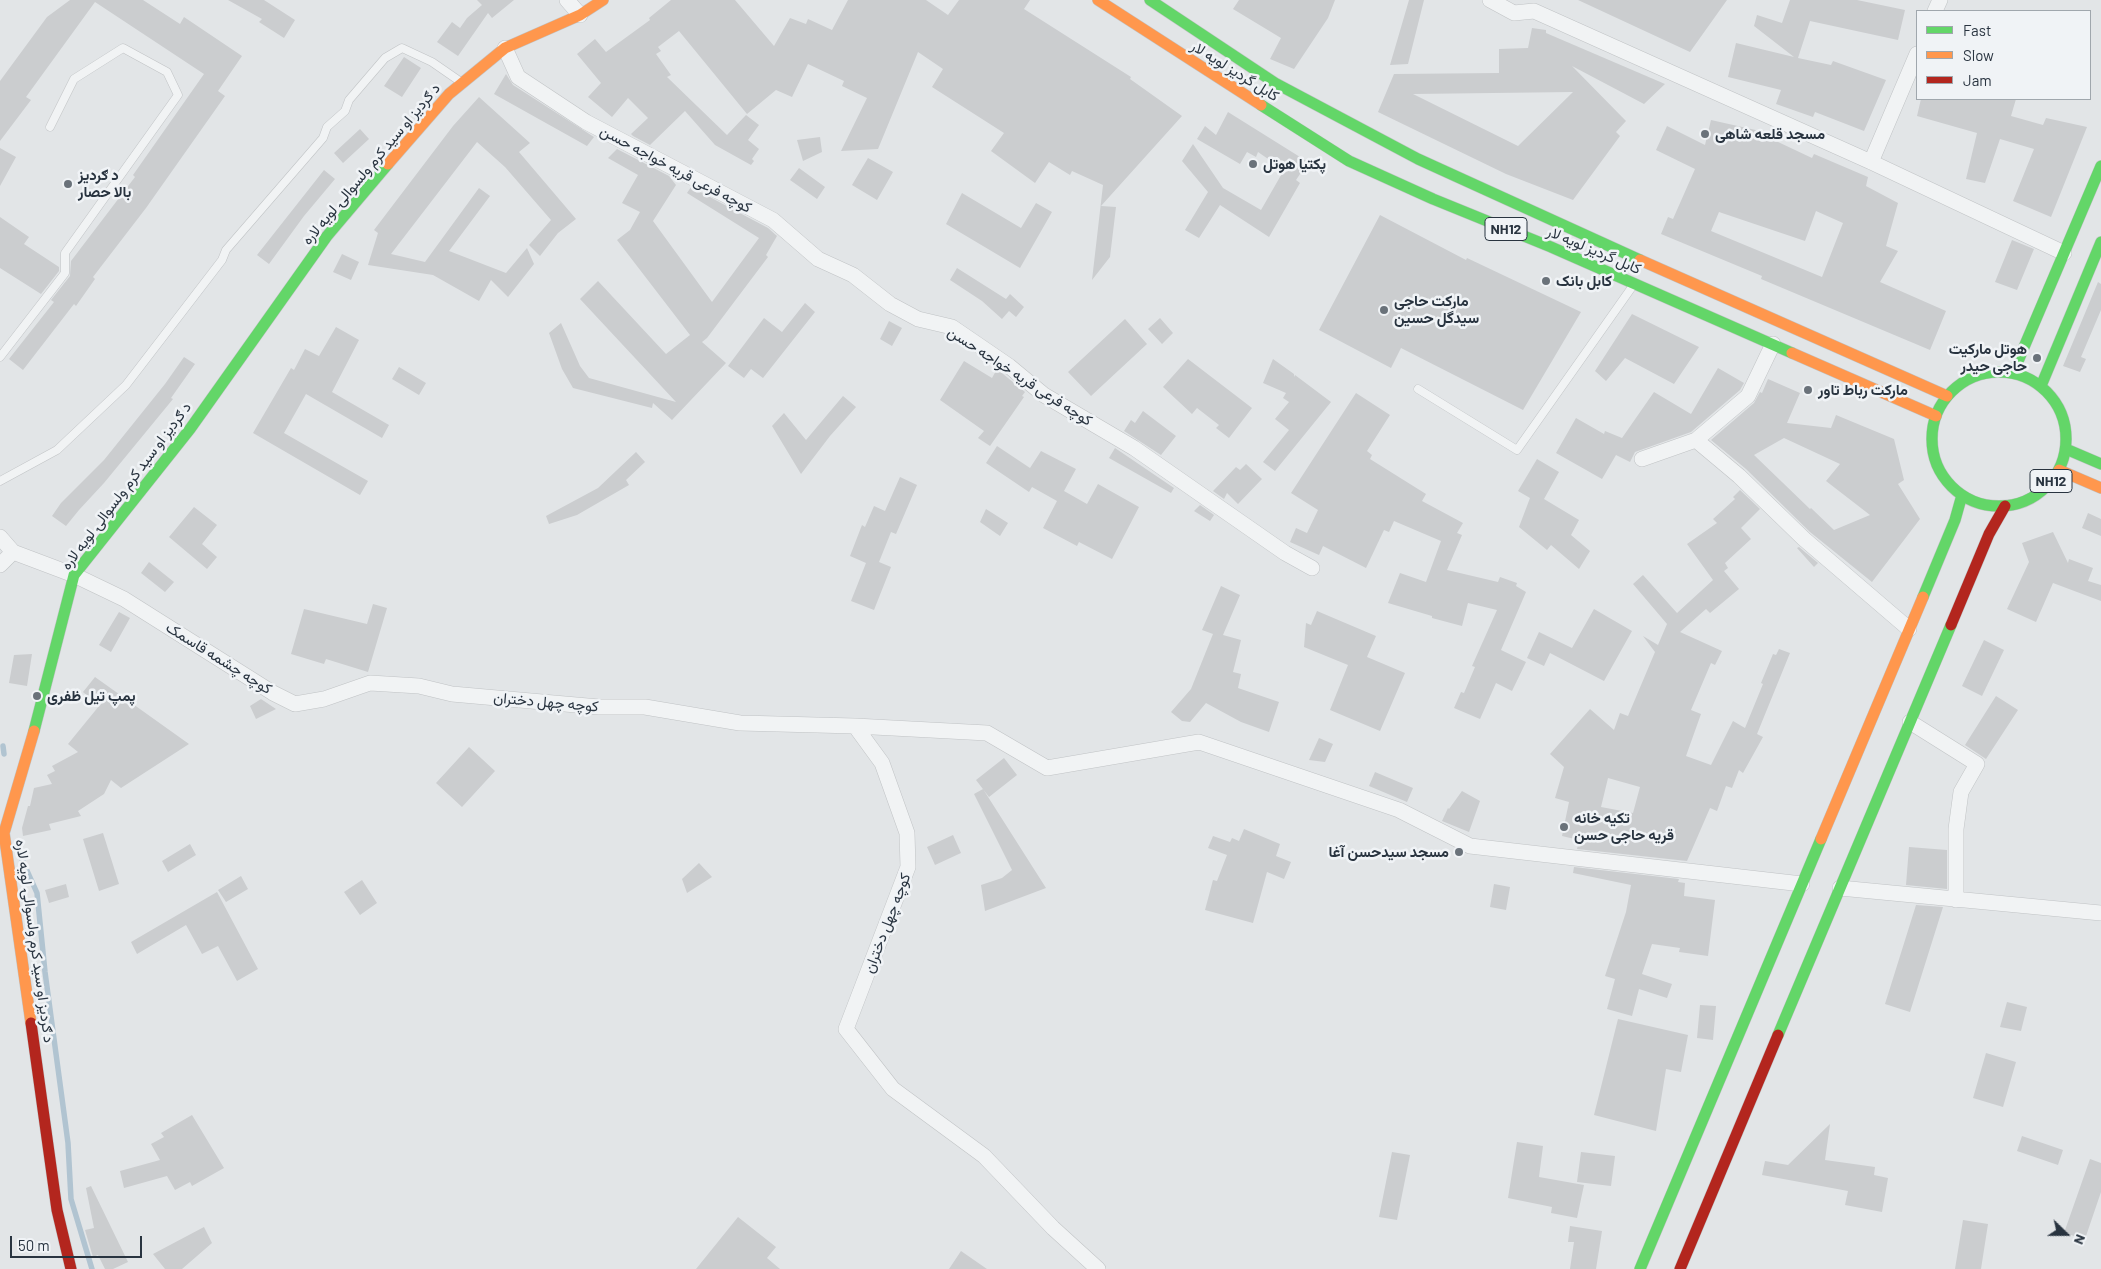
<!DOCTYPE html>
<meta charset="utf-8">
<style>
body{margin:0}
#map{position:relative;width:2101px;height:1269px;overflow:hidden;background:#e2e5e7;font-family:Barlow,sans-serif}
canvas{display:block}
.legend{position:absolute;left:1916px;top:10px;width:175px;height:90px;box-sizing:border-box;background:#f0f3f6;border:1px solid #a0a7ad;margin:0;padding:6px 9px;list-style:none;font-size:15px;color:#293440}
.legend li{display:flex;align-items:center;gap:10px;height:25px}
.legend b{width:25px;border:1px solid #a0a7ad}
.north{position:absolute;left:2041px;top:1209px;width:50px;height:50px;-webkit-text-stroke:4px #f0f3f6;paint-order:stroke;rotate:112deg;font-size:14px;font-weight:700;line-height:20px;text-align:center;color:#293440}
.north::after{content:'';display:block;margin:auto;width:18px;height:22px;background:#293440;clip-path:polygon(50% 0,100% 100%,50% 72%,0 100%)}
.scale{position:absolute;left:10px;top:1236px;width:132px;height:22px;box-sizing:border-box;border:2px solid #293440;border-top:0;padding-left:6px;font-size:15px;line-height:18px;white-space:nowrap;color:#293440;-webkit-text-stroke:4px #f0f3f6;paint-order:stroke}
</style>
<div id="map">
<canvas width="2101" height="1269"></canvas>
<ul class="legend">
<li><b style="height:6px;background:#63d668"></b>Fast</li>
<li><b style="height:6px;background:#ff974d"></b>Slow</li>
<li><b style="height:6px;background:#b3261e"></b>Jam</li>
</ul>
<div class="north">N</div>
<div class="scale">50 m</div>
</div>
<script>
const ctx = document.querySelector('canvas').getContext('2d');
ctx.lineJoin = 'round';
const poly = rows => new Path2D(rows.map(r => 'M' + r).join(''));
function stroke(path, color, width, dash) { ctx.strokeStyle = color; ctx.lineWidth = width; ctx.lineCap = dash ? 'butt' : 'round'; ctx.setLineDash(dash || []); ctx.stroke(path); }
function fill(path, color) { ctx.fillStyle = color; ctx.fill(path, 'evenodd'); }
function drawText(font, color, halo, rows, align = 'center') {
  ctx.font = font + ' Barlow,Vazirmatn,sans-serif'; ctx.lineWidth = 5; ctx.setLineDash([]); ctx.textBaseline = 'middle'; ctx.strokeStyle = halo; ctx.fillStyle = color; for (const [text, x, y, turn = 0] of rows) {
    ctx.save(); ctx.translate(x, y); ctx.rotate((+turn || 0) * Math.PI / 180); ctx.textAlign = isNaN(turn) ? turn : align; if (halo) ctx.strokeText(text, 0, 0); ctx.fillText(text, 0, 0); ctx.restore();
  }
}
stroke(poly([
 [3,746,4,754],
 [20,855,37,893,45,972,68,1143,71,1199,92,1269]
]), '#b1c4d1', 5.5);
fill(poly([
 [70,0,143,0,180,24,184,17,242,56,218,91,225,96,146,208,93,277,95,279,76,306,74,304,23,370,9,359,54,302,51,300,70,276,71,261,135,177,133,175,204,74,95,2,26,97,31,100,0,141,0,81,47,17],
 [228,0,264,0,295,20,284,38,259,22,262,19],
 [477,0,514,0,492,18,488,13,458,56,437,42,452,22,460,28,467,18,482,5],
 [671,0,735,0,774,46,790,18,806,24,808,19,832,30,848,0,926,0,948,15,959,0,1030,0,1024,9,1131,77,1130,79,1182,116,1101,206,1116,207,1110,257,1092,280,1103,185,1072,171,1070,175,1049,162,1035,183,991,151,1004,133,932,87,943,69,918,52,878,149,841,151,867,98,842,86,844,81,808,64,792,97,776,90,747,114,679,31,658,47,661,51,656,54,671,75,667,77,727,135,746,115,759,125,748,140,759,149,752,159,754,161,751,165,715,145,685,111,650,145,633,136,631,134,648,118,628,98,612,117,588,97,601,83,577,54,595,39,606,52,650,20,649,18],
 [1239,0,1335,0,1328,18,1294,69,1270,59,1281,38,1233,9],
 [1409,0,1424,0,1408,64,1390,65],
 [1578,0,1727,0,1690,52],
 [1790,0,1857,0,1905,10,1898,40,1810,21,1798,58,1831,65,1833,61,1886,80,1864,131,1815,112,1813,117,1776,104,1781,90,1728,77,1736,43,1794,57,1754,26,1757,15,1782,23],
 [1532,28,1546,30,1546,33,1665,84,1644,104,1572,66,1626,121,1616,132,1620,136,1573,200,1506,174,1378,112,1394,74,1499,73,1499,49,1528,48],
 [1573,92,1518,146,1413,94],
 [404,57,421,68,402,97,384,86],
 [506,74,513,85,594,137,587,146,494,94],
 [479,97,530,143,519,152,576,219,558,233,540,256,529,245,551,220,505,167,477,142,391,254,425,262,479,188,490,196,449,251,506,273,527,248,534,264,508,297,491,280,479,301,433,275,368,265,378,233,374,230,453,126],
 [1921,99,2016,99,2011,116,2043,125,2046,118,2087,127,2051,217,2013,201,2034,149,2000,139,1985,183,1966,179,1977,133,1917,116],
 [1228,112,1308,162,1296,180,1300,183,1269,237,1220,205,1199,238,1185,230,1208,192,1182,161,1193,144,1223,188,1261,210,1284,170,1258,152,1256,157,1247,152,1240,164,1197,139,1205,126,1216,135],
 [1711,120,1760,131,1759,133,1812,158,1814,154,1868,177,1866,186,1898,203,1886,246,1898,251,1880,282,1946,311,1930,350,1761,279,1762,276,1661,234,1668,217,1673,219,1695,169,1656,150,1667,126,1705,145],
 [1816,211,1843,223,1822,277,1711,231,1719,212,1805,241],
 [360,129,369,139,343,163,334,153],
 [820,137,822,152,803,161,797,140],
 [0,148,16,157,0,186],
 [617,149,669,176,676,185,653,221,712,302,759,238,687,193,691,187,768,228,777,236,766,255,768,257,707,338,702,342,726,363,672,420,653,403,652,408,573,388,562,369,549,333,561,323,580,366,589,378,676,402,580,299,598,281,666,354,690,335,617,240,630,230,640,212,622,203,638,175,608,158],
 [868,158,893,172,877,200,852,185],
 [799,168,825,187,817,199,790,180],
 [324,170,335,179,304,216,269,264,257,255],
 [962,193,1021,228,1036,203,1052,212,1020,268,946,224],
 [1380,215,1466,260,1467,258,1581,312,1523,410,1401,348,1391,368,1319,330],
 [0,217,29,237,24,244,59,267,59,271,41,294,0,268],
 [2012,240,2034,249,2017,290,1995,282],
 [342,254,359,262,351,280,333,272],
 [957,268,1006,299,1010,294,1024,307,1016,317,1009,311,1002,319,982,301,950,280],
 [2098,282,2101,284,2101,310,2081,357,2086,359,2080,372,2063,366],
 [805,303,815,312,763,378,751,369,744,378,728,366,764,318,782,332],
 [1632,314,1699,347,1674,384,1625,358,1606,381,1595,371],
 [1160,318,1173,333,1162,344,1148,329],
 [1125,319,1147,344,1091,396,1068,372],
 [889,321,902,328,892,346,880,339],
 [336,327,359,340,332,392,389,425,382,438,306,394,284,433,368,481,360,495,253,433,291,368,294,370,305,349,319,356],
 [184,357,195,364,171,398,173,399,104,483,79,510,66,526,52,516,61,503,104,460,165,384],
 [1188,359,1252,408,1229,438,1216,428,1219,425,1197,408,1192,414,1163,387],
 [1273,359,1294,374,1294,377,1295,375,1331,402,1275,471,1263,462,1289,430,1275,419,1289,402,1283,398,1286,393,1263,383],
 [964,361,992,378,997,369,1025,392,1022,396,1024,397,990,446,978,438,984,431,940,400],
 [399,367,426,383,419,395,392,379],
 [1718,368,1744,383,1740,390,1691,432,1635,452,1630,462,1616,455,1602,479,1556,453,1576,418,1604,434,1605,431,1622,438,1654,392,1691,414],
 [1768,379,1800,393,1787,423,1831,428,1836,415,1894,439,1904,480,1898,484,1920,519,1872,582,1810,532,1746,469,1711,440,1754,403,1760,392,1762,393],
 [1784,438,1840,464,1826,481,1870,515,1834,530,1811,508,1810,509,1754,455],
 [1356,393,1390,415,1367,451,1372,455,1370,459,1426,494,1422,501,1463,523,1457,533,1462,535,1447,570,1498,582,1500,577,1517,583,1516,586,1526,592,1501,650,1526,662,1512,691,1496,683,1480,719,1454,708,1461,692,1464,693,1475,667,1472,666,1497,610,1468,603,1462,626,1432,618,1432,616,1388,603,1400,573,1426,582,1441,541,1394,521,1389,532,1384,530,1366,568,1323,546,1319,555,1290,542,1296,528,1307,533,1318,510,1291,493],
 [843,396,856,407,830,436,801,474,772,426,784,413,806,440],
 [1143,411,1176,436,1161,455,1124,431,1131,420,1135,423],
 [997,446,1030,468,1041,451,1076,469,1064,491,1087,504,1098,484,1139,507,1112,559,1079,542,1077,546,1043,528,1057,501,1032,487,1029,492,986,463],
 [1115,448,1174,488,1171,493,1109,458],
 [636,452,645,462,626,480,629,485,577,515,549,524,546,516,598,488],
 [1537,459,1559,472,1544,499,1579,520,1571,535,1590,551,1579,569,1551,545,1547,550,1519,527,1530,498,1518,491],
 [1246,464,1262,479,1238,504,1227,493,1224,499,1213,491,1236,467,1240,470],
 [900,477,917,485,896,534,891,532,879,562,891,567,874,610,851,601,866,563,850,556,862,525,865,527,874,506,885,511],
 [1740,490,1760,509,1741,528,1751,539,1725,563,1728,568,1724,571,1739,589,1710,613,1706,609,1680,632,1722,651,1715,665,1711,663,1691,710,1701,714,1686,756,1711,765,1733,721,1745,728,1763,684,1761,683,1773,654,1776,655,1779,649,1790,653,1757,734,1763,737,1743,773,1739,770,1732,788,1726,786,1717,811,1710,808,1687,861,1577,849,1579,840,1562,836,1569,802,1555,798,1564,767,1550,754,1590,709,1614,730,1620,713,1628,716,1655,652,1643,636,1658,645,1667,624,1633,584,1643,575,1677,613,1713,580,1687,544,1717,523,1713,519,1735,499,1733,497],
 [1608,778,1640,787,1633,813,1601,807],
 [1200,505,1214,515,1210,521,1194,511],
 [194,507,217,525,202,544,217,557,207,569,169,537],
 [986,509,1008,523,1000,536,980,522],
 [2088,513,2101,519,2101,536,2082,528],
 [2053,532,2068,563,2069,559,2093,568,2088,581,2101,585,2101,601,2053,583,2036,622,2007,609,2029,562,2022,543],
 [1799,547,1818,563,1814,567,1797,548],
 [149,562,174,582,165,592,141,573],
 [1221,586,1240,595,1223,635,1241,640,1233,672,1241,674,1238,688,1279,702,1269,732,1241,722,1206,703,1190,722,1182,721,1171,712,1191,689,1213,634,1202,630],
 [373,604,387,608,368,672,326,659,324,664,291,654,304,609,367,624],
 [1594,609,1632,631,1604,681,1550,653,1544,666,1527,658,1539,632,1572,648],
 [1317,611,1376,636,1367,657,1405,673,1380,731,1330,710,1348,665,1304,647,1306,623,1311,625],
 [119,612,130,618,111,652,99,645],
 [1984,640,2004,650,1982,696,1962,686],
 [32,654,27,686,9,683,14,655],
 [95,677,189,744,121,788,111,780,104,794,78,811,81,816,49,824,51,830,23,836,22,828,28,806,30,806,34,788,52,784,47,775,55,771,52,766,78,752,68,744,99,706,83,692],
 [1996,696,2018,710,1986,759,1965,745],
 [261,699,276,709,256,719,250,706],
 [1319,738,1333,744,1325,762,1309,760],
 [469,747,495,771,462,807,436,783],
 [1004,758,1017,775,989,797,976,780],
 [1375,772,1413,788,1407,802,1369,786],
 [983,789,1046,888,985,911,981,885,1002,878,1012,870,974,794],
 [1462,791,1480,801,1469,832,1442,821,1448,808,1449,809],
 [1244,829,1280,844,1276,856,1291,862,1284,879,1267,872,1253,923,1205,910,1213,880,1217,881,1227,855,1208,848,1213,836,1230,842,1232,838,1239,841],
 [103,833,119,884,99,891,83,839],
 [953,835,961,853,935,865,927,847],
 [190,844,196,855,168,872,162,861],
 [1909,847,1947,850,1947,889,1906,885],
 [699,863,712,877,687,893,682,879],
 [1574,867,1679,879,1678,882,1685,883,1684,896,1715,900,1708,956,1679,952,1680,948,1652,944,1642,974,1672,984,1667,998,1639,989,1632,1016,1607,1009,1615,979,1605,976,1626,912,1631,885,1573,873],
 [241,876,248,889,226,902,218,890],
 [362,880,377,903,360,915,344,892],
 [66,884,69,897,49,903,45,890],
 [1494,884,1510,887,1506,910,1490,907],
 [217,892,258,969,237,981,218,946,202,954,186,925,137,954,131,942],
 [1916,905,1943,907,1910,1012,1885,1004],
 [2007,1002,2027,1007,2021,1031,2000,1027],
 [1700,1005,1716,1006,1713,1040,1697,1038],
 [1618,1019,1688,1035,1681,1072,1666,1069,1656,1131,1594,1115],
 [1986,1053,2016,1062,2003,1107,1973,1098],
 [192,1115,224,1168,192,1186,190,1182,175,1190,167,1176,124,1188,120,1171,160,1160,151,1144,164,1137,161,1133],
 [1830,1124,1825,1160,1875,1167,1874,1175,1888,1178,1882,1212,1845,1205,1848,1191,1762,1175,1765,1161,1788,1165],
 [2022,1136,2063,1150,2058,1165,2017,1151],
 [1517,1142,1543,1146,1539,1177,1584,1185,1577,1218,1551,1213,1552,1207,1508,1198],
 [1392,1152,1410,1155,1397,1220,1379,1217],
 [1581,1152,1615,1156,1611,1186,1577,1182],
 [2090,1159,2101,1163,2101,1192,2085,1239,2064,1233],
 [91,1186,128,1262,113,1269,105,1269,98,1255,93,1257,85,1230,94,1228,86,1188],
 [738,1217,776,1247,767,1258,780,1269,696,1269],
 [1963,1220,1988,1224,1981,1269,1955,1269],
 [1570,1226,1602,1231,1596,1269,1570,1269,1574,1242,1568,1242],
 [204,1227,212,1243,182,1269,165,1269,153,1254],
 [961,1251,987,1269,949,1269]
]), '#cbcdcf');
const lane = poly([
 [0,357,65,273,65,253,178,95,167,72,123,48,74,79,50,127],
 [1418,389,1517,450,1632,287],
 [0,481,57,450,126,385,222,260,226,250,323,138,327,127,345,111,349,100,385,58,402,48,432,62,458,80]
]);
const street = poly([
 [567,0,580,15],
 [1490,0,1514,13,1534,11,1871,162,2064,253],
 [1935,11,1940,0],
 [505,48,518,77,586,122,773,220,818,259,853,275,890,304,918,319,952,327,1009,366,1044,395,1134,448,1285,553,1312,568],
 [1871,162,1917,54],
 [1696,440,1739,476,1804,539,1909,629],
 [1642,459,1696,440,1748,396,1773,344],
 [0,537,13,552,74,575,124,599,273,693,295,704,324,699,370,683,419,686,452,694,497,698,599,707,645,707,740,723,855,726,882,763,907,833,908,867,846,1029,893,1089,984,1156,1053,1228,1098,1269],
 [0,565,13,552],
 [1910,722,1977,764,1961,792,1956,829,1956,900],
 [855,726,987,733,1047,768,1199,742,1399,810,1470,846,1802,884],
 [1840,888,2101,913]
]);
const fast = poly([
 [1150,0,1275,83,1418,159,1640,260],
 [1261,105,1349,161,1433,199,1551,247,1792,353],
 '1932 439a67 67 0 1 1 134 0a67 67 0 1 1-134 0Z',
 [2013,373,2101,166],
 [2041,386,2101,242],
 [2066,449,2101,464],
 [1923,597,1955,520,1962,495],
 [34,731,74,575,190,429,327,236,388,164],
 [1778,1035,1951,625],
 [1640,1269,1821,839]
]);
const slow = poly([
 [1098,0,1261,105],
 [388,164,449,94,505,48,580,15,603,0],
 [1640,260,1947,396],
 [1792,353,1936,416],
 [2059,470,2101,488],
 [1821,839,1923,597],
 [31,1023,4,833,34,731]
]);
const jam = poly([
 [1951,625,1989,534,2005,506],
 [31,1023,57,1210,71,1269],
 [1680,1269,1778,1035]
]);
stroke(lane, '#c0c3c5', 9);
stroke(street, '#c0c3c5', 16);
stroke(fast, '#c0c3c5', 12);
stroke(slow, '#c0c3c5', 12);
stroke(jam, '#c0c3c5', 12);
stroke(lane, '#f1f3f4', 8);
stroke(street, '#f1f3f4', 15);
stroke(fast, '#63d668', 11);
stroke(slow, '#ff974d', 11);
stroke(jam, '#b3261e', 11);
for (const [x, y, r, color] of [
 [1705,134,5,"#6a727a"],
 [1253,164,5,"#6a727a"],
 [68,184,5,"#6a727a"],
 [1546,281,5,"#6a727a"],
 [1384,310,5,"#6a727a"],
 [2037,358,5,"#6a727a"],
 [1808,390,5,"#6a727a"],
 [37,696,5,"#6a727a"],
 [1564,827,5,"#6a727a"],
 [1459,852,5,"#6a727a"]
]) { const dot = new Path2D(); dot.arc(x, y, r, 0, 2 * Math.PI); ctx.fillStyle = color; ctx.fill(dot); stroke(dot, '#f0f3f6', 2); }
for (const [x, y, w] of [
 [1506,229,42],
 [2051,481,42]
]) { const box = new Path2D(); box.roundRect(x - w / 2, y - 11.5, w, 23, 4); ctx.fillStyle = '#f0f3f6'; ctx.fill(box); stroke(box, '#293440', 1); }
drawText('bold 14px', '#293440', null, [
 ["NH12",1506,229],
 ["NH12",2051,481]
]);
drawText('15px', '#293440', '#f0f3f6', [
 ["کابل گردیز لویه لار",1235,71,32],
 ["د ګردیز او سید کرم ولسوالۍ لویه لاره",371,164,-50],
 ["کوچه فرعی قریه خواجه حسن",676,169,28],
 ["کابل گردیز لویه لار",1594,250,23],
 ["کوچه فرعی قریه خواجه حسن",1020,376,33],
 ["د ګردیز او سید کرم ولسوالۍ لویه لاره",126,486,-53],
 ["کوچه چشمه قاسمک",219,658,32],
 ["کوچه چهل دختران",546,702,5],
 ["کوچه چهل دختران",887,923,-69],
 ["د ګردیز او سید کرم ولسوالۍ لویه لاره",35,941,82]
]);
drawText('bold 15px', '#293440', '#f0f3f6', [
 ["مسجد قلعه شاهی",1715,134],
 ["پکتیا هوتل",1263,164],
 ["د ګردیز",78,175],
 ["بالا حصار",78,192],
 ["کابل بانک",1556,281],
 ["مارکت حاجی",1394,301],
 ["سیدگل حسین",1394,318],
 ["هوتل مارکیت",2027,349,"right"],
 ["حاجی حیدر",2027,366,"right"],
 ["مارکت رباط تاور",1818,390],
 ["پمپ تیل ظفری",47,696],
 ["تکیه خانه",1574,818],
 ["قریه حاجی حسن",1574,835],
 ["مسجد سیدحسن آغا",1449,852,"right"]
], 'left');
</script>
